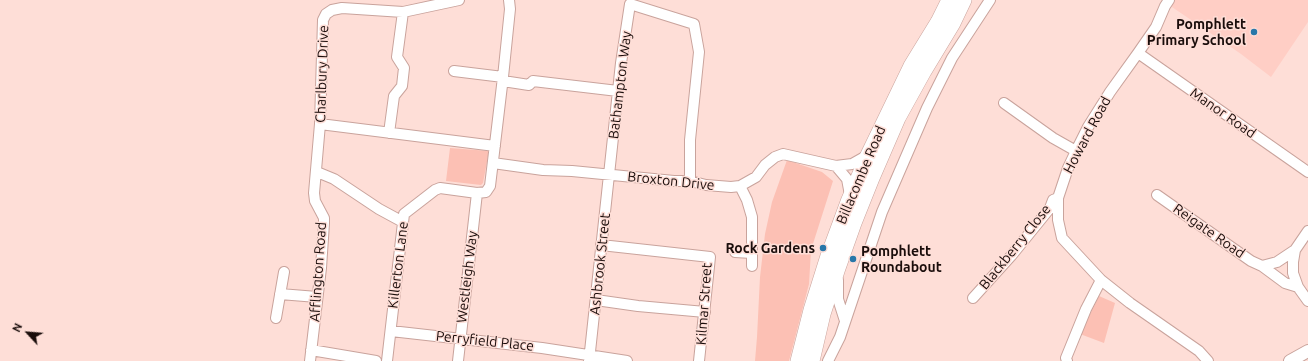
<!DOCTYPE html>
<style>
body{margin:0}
#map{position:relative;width:1308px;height:361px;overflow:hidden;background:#feded7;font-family:Ubuntu,sans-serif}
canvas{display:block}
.north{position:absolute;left:8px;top:313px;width:40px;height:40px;-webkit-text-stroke:3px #feded7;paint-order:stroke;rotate:296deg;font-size:11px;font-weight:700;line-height:16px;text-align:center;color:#1a0d0b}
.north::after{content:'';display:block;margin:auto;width:14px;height:18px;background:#1a0d0b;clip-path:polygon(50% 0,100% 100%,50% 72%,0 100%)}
</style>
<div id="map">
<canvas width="1308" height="361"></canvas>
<div class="north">N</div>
</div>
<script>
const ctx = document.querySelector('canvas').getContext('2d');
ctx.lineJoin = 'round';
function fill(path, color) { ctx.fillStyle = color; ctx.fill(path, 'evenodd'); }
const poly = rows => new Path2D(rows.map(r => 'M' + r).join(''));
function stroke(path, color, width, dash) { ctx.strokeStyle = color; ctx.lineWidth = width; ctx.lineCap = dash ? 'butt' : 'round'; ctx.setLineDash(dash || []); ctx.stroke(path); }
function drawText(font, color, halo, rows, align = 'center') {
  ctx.font = font + ' Ubuntu,sans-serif'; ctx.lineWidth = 3; ctx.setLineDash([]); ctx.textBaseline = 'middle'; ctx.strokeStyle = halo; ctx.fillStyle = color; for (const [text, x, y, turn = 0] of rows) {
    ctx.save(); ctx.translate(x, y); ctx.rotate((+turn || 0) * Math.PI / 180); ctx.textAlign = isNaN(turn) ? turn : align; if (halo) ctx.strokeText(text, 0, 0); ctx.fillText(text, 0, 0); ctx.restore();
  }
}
fill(poly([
 [1172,0,1308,0,1308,22,1271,77,1241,54,1169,5]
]), '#ffcec5');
fill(poly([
 [450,148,489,151,483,183,481,185,446,181],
 [787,160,822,172,833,181,811,250,809,284,789,361,755,361,757,337,760,277,765,234,772,202],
 [1099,296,1115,303,1104,343,1080,334]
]), '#fcc0b4');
const minor = poly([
 [1169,0,1165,6,1156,27,1138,53,1110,92,1088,127,1076,151,1068,168,1058,198,1058,220,1062,238,1101,280,1130,303,1199,351,1208,361],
 [1138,53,1308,172],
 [454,71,503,77],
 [503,81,529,85,533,81,618,91],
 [1004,103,1053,138,1076,151],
 [320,124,495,146],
 [389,133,394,96,402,86,404,68,397,57,403,12],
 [493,163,543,170,572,171,674,181,690,181,706,185,731,187,740,186,756,177,765,165,775,157,783,154,836,166,852,164,868,155],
 [836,166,847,179,850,195],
 [317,172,334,179,379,209,403,222],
 [740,186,747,200,752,217,752,266],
 [1157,195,1251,261,1262,266,1277,262,1295,250],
 [1308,231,1295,250,1293,262,1293,273,1298,287,1308,301],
 [601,245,710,257,699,361],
 [735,252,752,253],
 [1262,266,1285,283,1298,287],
 [838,280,838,299,845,321],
 [280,294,317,297],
 [973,298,1011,256,1050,208,1053,200,1058,198],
 [596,300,638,306,705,312],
 [276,318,284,272],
 [391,331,542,348,627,361],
 [311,350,376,361],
 [310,361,321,268,324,223,324,218,315,201,314,193,320,124,323,20,326,14,332,10,342,8,403,12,459,0],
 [387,361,404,214,435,190,440,188,477,193,486,192,490,186,503,77,510,9,509,0],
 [458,361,477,193],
 [589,361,621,63,630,4,694,24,699,52,690,140,690,181],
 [828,361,840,337,882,212,927,108,952,58,990,0],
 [1067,361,1066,358,1086,309,1101,280]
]);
const tertiary = poly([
 [1290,361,1308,351]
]);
const primary = poly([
 [798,361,811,310,828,256,848,202,868,155,911,66,938,22,949,0],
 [812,361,823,314,838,268,854,223,872,178,898,118,924,71,953,23,964,0]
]);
stroke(minor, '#c9a39c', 12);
stroke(tertiary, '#c9a39c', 14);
stroke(primary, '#c9a39c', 16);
stroke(minor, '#fff', 10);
stroke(tertiary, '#fff', 12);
stroke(primary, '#fff', 15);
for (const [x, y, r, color] of [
 [1254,32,4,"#2877a9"],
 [823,248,4,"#2877a9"],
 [853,259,4,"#2877a9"]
]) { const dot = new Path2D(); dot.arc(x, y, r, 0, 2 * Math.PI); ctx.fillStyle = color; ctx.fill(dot); stroke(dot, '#feded7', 1.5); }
drawText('bold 14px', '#1a0d0b', '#feded7', [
 ["Pomphlett",1246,24],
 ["Primary School",1246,40],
 ["Rock Gardens",815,248],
 ["Pomphlett",861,251,"left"],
 ["Roundabout",861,267,"left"]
], 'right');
drawText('14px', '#1a0d0b', '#feded7', [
 ["Charlbury Drive",322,74,-88],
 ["Bathampton Way",620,85,-83],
 ["Manor Road",1223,113,35],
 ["Howard Road",1087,135,-62],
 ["Billacombe Road",861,175,-67],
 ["Broxton Drive",671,181,6],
 ["Reigate Road",1209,231,35],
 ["Blackberry Close",1015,247,-51],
 ["Ashbrook Street",600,264,-84],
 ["Killerton Lane",398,265,-83],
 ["Afflington Road",318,272,-86],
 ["Westleigh Way",467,277,-83],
 ["Kilmar Street",704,304,-86],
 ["Perryfield Place",485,341,6]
]);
</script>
